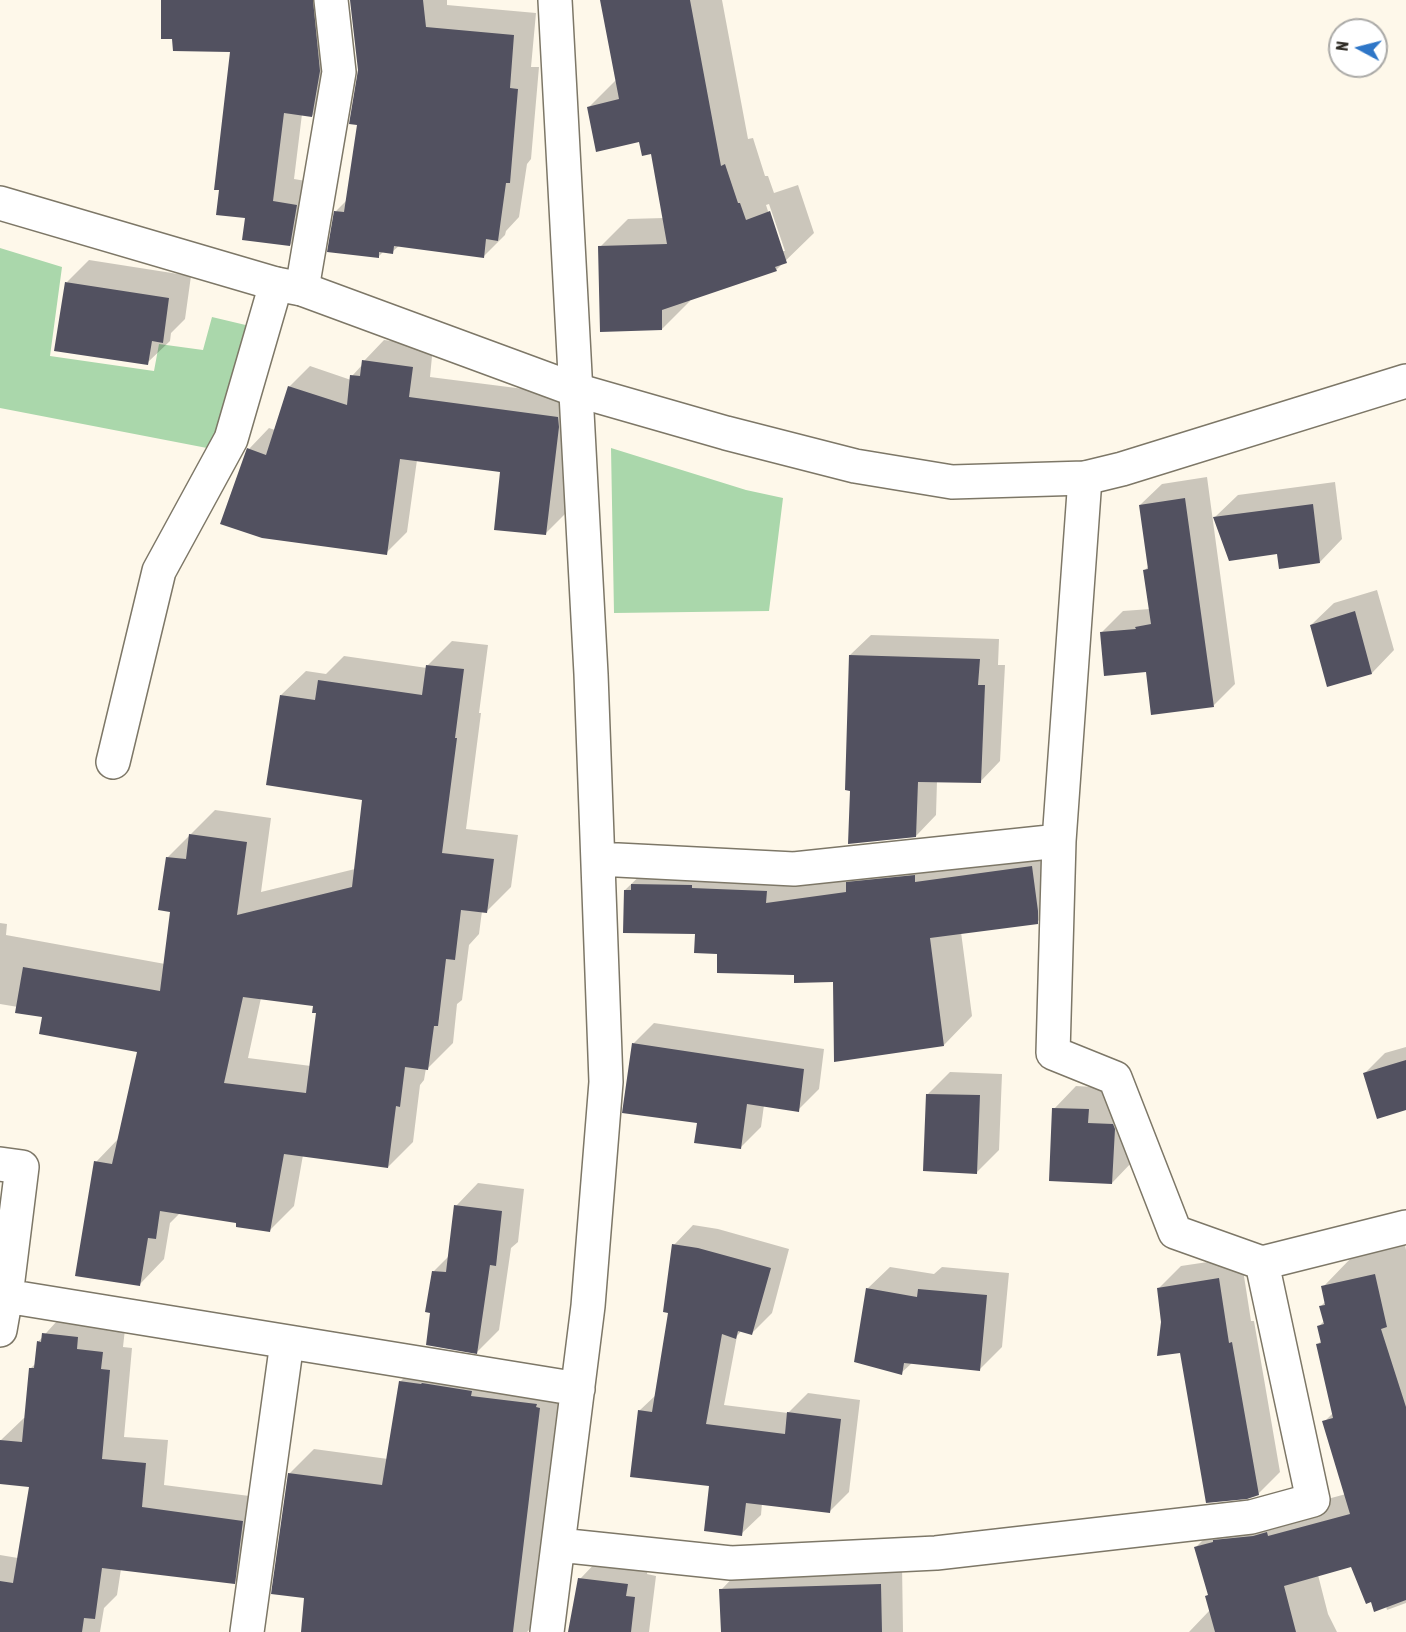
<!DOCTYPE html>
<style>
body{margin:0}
#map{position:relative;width:1406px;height:1632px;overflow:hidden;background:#fef8ea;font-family:"Asap Condensed",sans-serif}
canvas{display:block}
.north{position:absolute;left:1328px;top:18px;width:60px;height:60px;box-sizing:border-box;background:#fff;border:2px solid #abaaa7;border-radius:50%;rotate:277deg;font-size:16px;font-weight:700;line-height:24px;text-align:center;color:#2e2b24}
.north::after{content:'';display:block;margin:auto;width:21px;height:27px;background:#2e76c7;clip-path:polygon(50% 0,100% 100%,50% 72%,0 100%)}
</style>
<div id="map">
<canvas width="1406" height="1632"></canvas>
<div class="north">N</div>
</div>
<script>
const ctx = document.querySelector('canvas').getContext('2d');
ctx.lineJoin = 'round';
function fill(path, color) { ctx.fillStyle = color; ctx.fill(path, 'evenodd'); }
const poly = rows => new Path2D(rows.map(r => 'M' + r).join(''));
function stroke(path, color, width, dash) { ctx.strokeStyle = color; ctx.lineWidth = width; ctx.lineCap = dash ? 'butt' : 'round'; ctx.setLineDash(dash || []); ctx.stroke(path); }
fill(poly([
 [0,248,62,267,50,356,154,371,159,344,203,350,212,317,254,327,229,416,207,448,0,408],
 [611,448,746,490,783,498,769,611,614,613]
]), '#aad7ab');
fill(poly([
 [163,0,336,0,334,94,312,116,302,114,294,179,318,183,312,223,290,245,247,217,231,50,174,38],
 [351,0,447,0,447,5,536,13,531,67,539,67,531,159,527,164,519,217,506,231,505,235,483,257,400,245,392,252,384,251,378,257,336,211,347,200,359,124,359,70],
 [602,0,722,0,748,139,753,138,765,176,768,176,774,193,798,185,814,233,776,270,689,299,690,301,662,329,600,247,628,219,664,218,652,152,641,140,589,107,617,79],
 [769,204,785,251,781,251,766,205],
 [89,260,191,276,185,319,171,333,170,341,147,363,67,282],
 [384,340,433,346,430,377,579,396,566,513,545,534,501,471,417,460,407,532,386,553,249,449,269,428,275,430,289,387,310,366,351,380,352,376,363,364,364,361],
 [1207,477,1235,684,1214,705,1147,670,1101,633,1123,611,1150,609,1145,570,1149,566,1140,505,1162,484],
 [1335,482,1342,539,1320,562,1278,553,1215,517,1238,495],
 [1377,590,1394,650,1372,673,1328,685,1311,625,1334,603],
 [871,635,999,639,998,665,1005,665,1000,761,980,782,937,781,936,815,916,836,852,789,850,655],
 [452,641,488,645,479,713,481,713,466,829,518,835,511,887,486,912,482,911,479,934,469,945,462,1000,457,1004,453,1043,428,1068,426,1068,424,1080,420,1085,413,1142,388,1167,303,1155,294,1206,269,1231,238,1222,180,1213,170,1223,164,1259,140,1284,96,1162,119,1138,139,1051,18,1007,0,1004,0,923,7,924,6,935,165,964,171,910,167,858,215,810,271,818,261,892,355,869,364,799,281,695,306,671,326,674,344,656,427,668,428,665],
 [261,998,315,1005,318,1012,311,1066,248,1058],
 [1060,838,1066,894,1037,922,961,932,972,1016,944,1045,834,981,796,974,719,952,697,933,625,890,654,862],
 [654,1023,824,1049,819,1089,798,1110,764,1105,761,1127,740,1148,699,1122,633,1044],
 [1406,1047,1406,1109,1365,1073,1385,1053],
 [950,1072,1002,1074,999,1150,977,1172,928,1094],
 [1076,1086,1111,1088,1134,1160,1112,1183,1054,1109],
 [478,1183,524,1189,518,1242,511,1248,499,1330,477,1352,434,1271,450,1255,456,1206],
 [693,1225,718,1229,789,1249,772,1313,752,1333,742,1330,737,1336,724,1405,788,1413,808,1393,860,1400,849,1492,829,1512,762,1503,761,1515,741,1534,711,1485,639,1411,657,1394,669,1311,674,1245],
 [1405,1245,1406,1250,1406,1603,1387,1610,1386,1606,1352,1565,1318,1575,1328,1614,1337,1632,1189,1632,1210,1610,1209,1594,1196,1547,1225,1518,1298,1507,1346,1494,1324,1422,1333,1413,1317,1345,1322,1340,1319,1326,1324,1321,1321,1306,1326,1301,1323,1287,1352,1257],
 [1241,1257,1251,1321,1254,1321,1280,1472,1258,1494,1181,1351,1163,1322,1159,1288,1181,1266],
 [890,1267,934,1274,942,1267,1009,1273,1002,1347,980,1369,912,1363,901,1373,867,1289],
 [66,1311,125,1329,123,1347,132,1348,124,1437,168,1440,164,1485,265,1498,257,1560,234,1583,121,1569,117,1595,104,1608,100,1632,0,1632,0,1555,18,1558,31,1486,0,1482,1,1440,24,1418,26,1418,31,1368,36,1363,38,1342],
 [424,1357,564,1384,534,1625,527,1632,303,1632,305,1597,290,1473,314,1449,388,1459,400,1382],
 [601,1557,649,1563,647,1574,656,1576,649,1632,570,1632,580,1579],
 [902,1563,903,1632,722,1632,721,1590,742,1568]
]), '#0003');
fill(poly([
 [161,0,313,0,320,71,312,117,284,113,273,201,297,205,290,246,242,240,245,218,216,215,219,190,214,190,230,52,173,51,172,39,161,39],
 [350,0,423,0,426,27,514,35,510,88,518,89,510,183,506,183,498,241,486,239,484,258,394,246,393,254,379,252,379,258,327,252,334,211,344,212,357,125,349,124,358,70],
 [600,0,690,0,721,166,725,164,738,203,740,203,746,220,770,211,787,263,775,267,777,271,662,310,662,330,600,332,598,246,667,244,651,154,642,156,639,142,596,152,587,107,619,99],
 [65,282,169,298,163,343,152,341,148,365,54,351],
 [362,360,413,367,409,397,558,417,559,427,546,535,494,530,500,472,400,459,387,555,262,538,220,524,247,448,266,455,288,386,347,405,350,375,360,376],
 [1185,498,1214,707,1151,715,1146,672,1104,676,1100,632,1136,629,1135,627,1151,624,1143,570,1148,569,1139,505],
 [1313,504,1320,563,1279,569,1277,554,1229,561,1213,517],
 [1355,611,1372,674,1327,687,1310,625],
 [849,655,980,659,978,685,985,685,981,783,918,782,916,837,848,844,850,791,845,790],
 [426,665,464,669,455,738,457,738,442,853,494,859,487,913,461,910,455,960,446,959,438,1026,434,1026,428,1070,405,1067,400,1107,396,1106,388,1168,284,1154,270,1232,236,1227,236,1223,160,1211,156,1239,148,1238,140,1286,75,1276,94,1161,112,1164,137,1052,39,1034,42,1017,15,1013,23,967,160,991,170,912,158,910,166,857,186,859,189,834,247,842,237,915,352,887,362,800,266,785,280,695,315,700,318,680,422,695],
 [243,997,313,1006,312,1013,316,1013,306,1093,224,1083],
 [1032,866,1038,911,1038,924,930,938,944,1046,834,1062,833,982,794,983,794,975,717,973,717,954,694,953,695,934,623,933,624,890,631,890,631,884,692,885,692,888,767,891,766,903,846,892,846,882,915,875,915,882],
 [632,1043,804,1069,799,1112,747,1104,741,1149,694,1143,697,1123,622,1113],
 [1406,1060,1406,1110,1377,1119,1363,1073],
 [926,1094,980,1095,977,1174,923,1171],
 [1052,1108,1089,1109,1088,1123,1113,1124,1115,1129,1112,1184,1049,1181],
 [454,1205,502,1211,496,1266,490,1265,477,1354,426,1345,430,1313,425,1312,432,1271,446,1272],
 [672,1244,698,1248,771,1268,752,1335,738,1331,736,1339,722,1334,706,1424,785,1434,787,1412,841,1419,830,1513,746,1503,742,1536,704,1531,709,1486,630,1477,638,1410,652,1412,668,1313,663,1312],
 [1375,1274,1387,1327,1381,1329,1406,1407,1406,1600,1374,1612,1371,1602,1366,1604,1351,1567,1284,1586,1296,1632,1215,1632,1205,1596,1208,1595,1194,1547,1213,1542,1213,1540,1253,1536,1267,1532,1268,1536,1350,1514,1322,1421,1333,1418,1316,1344,1321,1343,1317,1326,1324,1324,1319,1306,1325,1305,1321,1286],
 [1219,1278,1229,1343,1232,1342,1259,1495,1247,1499,1206,1503,1180,1353,1157,1356,1161,1322,1157,1288],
 [866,1288,917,1297,918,1289,987,1295,980,1371,904,1363,902,1375,854,1362],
 [42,1333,78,1337,77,1349,103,1352,101,1369,110,1370,102,1459,146,1463,142,1507,243,1521,235,1584,102,1568,95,1619,84,1618,82,1632,0,1632,0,1581,13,1583,29,1487,0,1484,0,1440,22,1442,29,1368,34,1368,37,1341,41,1342],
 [399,1381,421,1384,422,1383,472,1391,471,1396,537,1404,536,1407,540,1408,513,1632,301,1632,304,1598,271,1594,288,1473,382,1485],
 [578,1578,628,1584,626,1596,635,1597,631,1632,568,1632],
 [881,1584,882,1632,721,1632,719,1589]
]), '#525160');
const minor = poly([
 [302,289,339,72,331,0],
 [1085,478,1059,841,1053,1053,1115,1078,1175,1232,1262,1263,1406,1227],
 [113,762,159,571,231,439,276,284],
 [598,859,794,869,1059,841],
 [0,1164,22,1167,6,1296,0,1330],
 [6,1296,578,1389],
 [559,1545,731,1563,936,1553,1251,1517,1313,1500,1262,1263],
 [247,1632,287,1342],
 [547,1632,588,1306,606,1082,591,674,555,0]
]);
const tertiary = poly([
 [0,203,276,284,302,289,576,390,726,433,855,466,952,482,1085,478,1122,469,1406,381]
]);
stroke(minor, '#7d7767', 36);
stroke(tertiary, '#7d7767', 36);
stroke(minor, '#fff', 33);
stroke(tertiary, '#fff', 33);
</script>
